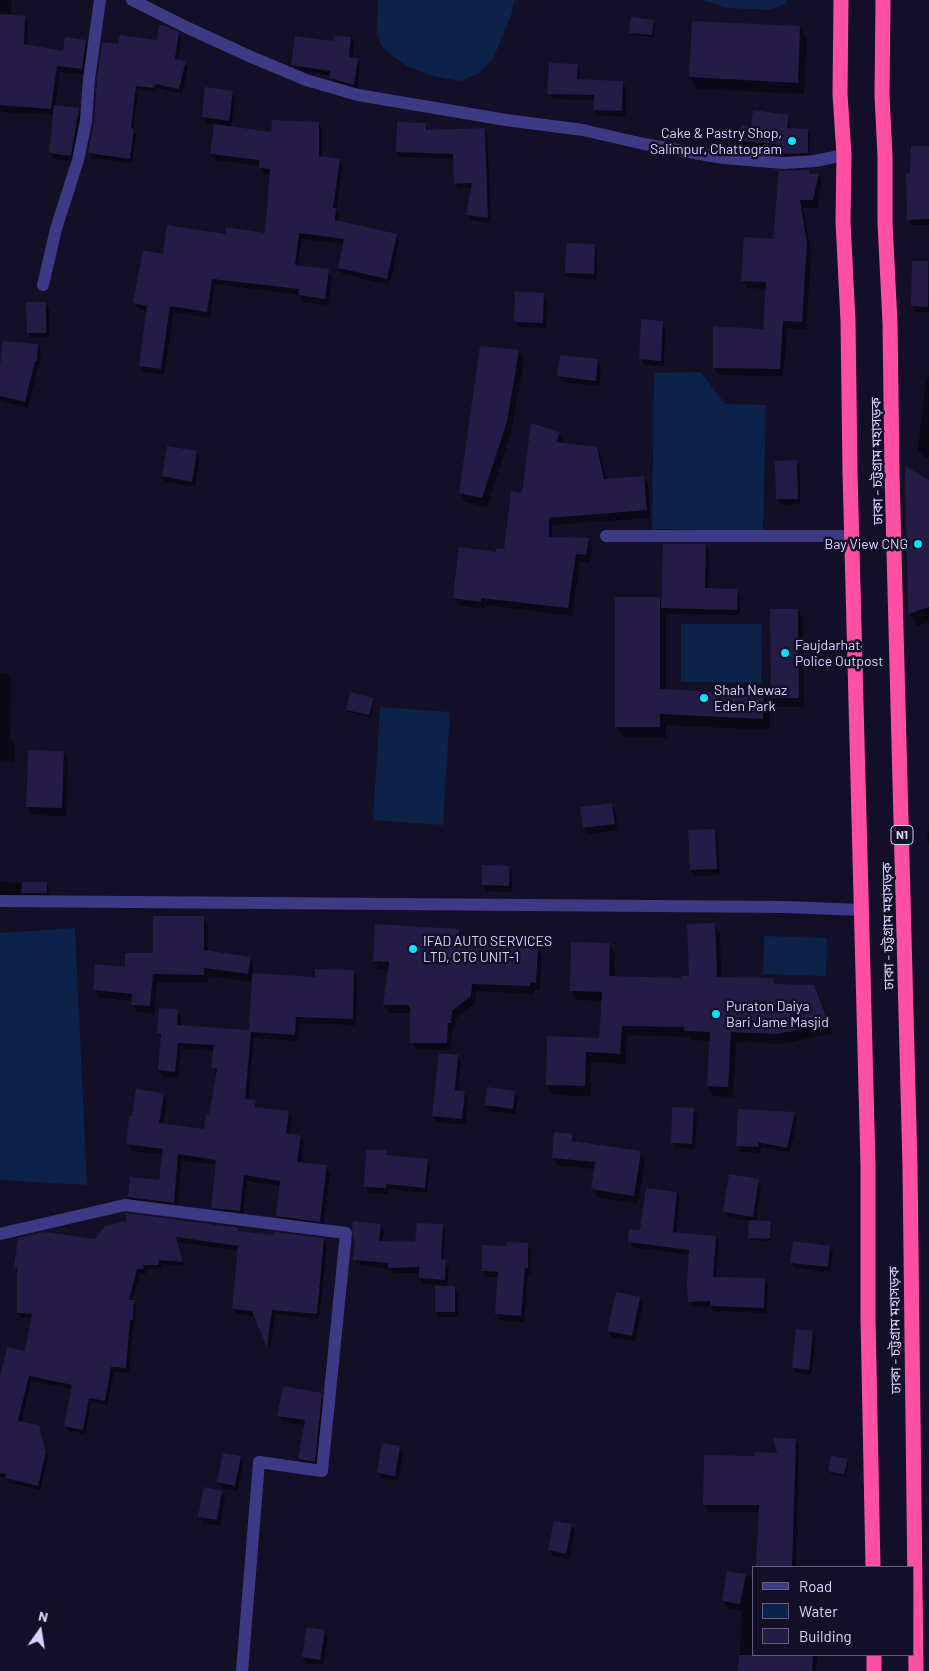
<!DOCTYPE html>
<meta charset="utf-8">
<style>
body{margin:0}
#map{position:relative;width:929px;height:1671px;overflow:hidden;background:#130f26;font-family:Barlow,sans-serif}
canvas{display:block}
.legend{position:absolute;left:752px;top:1566px;width:162px;height:90px;box-sizing:border-box;background:#130f26;border:1px solid #625e7d;margin:0;padding:6px 9px;list-style:none;font-size:15px;color:#d9d4ff}
.legend li{display:flex;align-items:center;gap:10px;height:25px}
.legend b{width:25px;border:1px solid #625e7d}
.north{position:absolute;left:15px;top:1606px;width:50px;height:50px;-webkit-text-stroke:4px #130f26;paint-order:stroke;rotate:13deg;font-size:14px;font-weight:700;line-height:20px;text-align:center;color:#d9d4ff}
.north::after{content:'';display:block;margin:auto;width:18px;height:22px;background:#d9d4ff;clip-path:polygon(50% 0,100% 100%,50% 72%,0 100%)}
</style>
<div id="map">
<canvas width="929" height="1671"></canvas>
<ul class="legend">
<li><b style="height:6px;background:#3d3a85"></b>Road</li>
<li><b style="height:14px;background:#0c2248"></b>Water</li>
<li><b style="height:14px;background:#241b47"></b>Building</li>
</ul>
<div class="north">N</div>
</div>
<script>
const ctx = document.querySelector('canvas').getContext('2d');
ctx.lineJoin = 'round';
function fill(path, color) { ctx.fillStyle = color; ctx.fill(path, 'evenodd'); }
const poly = rows => new Path2D(rows.map(r => 'M' + r).join(''));
function stroke(path, color, width, dash) { ctx.strokeStyle = color; ctx.lineWidth = width; ctx.lineCap = dash ? 'butt' : 'round'; ctx.setLineDash(dash || []); ctx.stroke(path); }
function drawText(font, color, halo, rows, align = 'center') {
  ctx.font = font + ' Barlow,"Noto Sans Bengali",sans-serif'; ctx.lineWidth = 5; ctx.setLineDash([]); ctx.textBaseline = 'middle'; ctx.strokeStyle = halo; ctx.fillStyle = color; for (const [text, x, y, turn = 0] of rows) {
    ctx.save(); ctx.translate(x, y); ctx.rotate((+turn || 0) * Math.PI / 180); ctx.textAlign = isNaN(turn) ? turn : align; if (halo) ctx.strokeText(text, 0, 0); ctx.fillText(text, 0, 0); ctx.restore();
  }
}
fill(poly([
 [378,0,515,0,511,16,493,59,479,73,460,81,436,77,409,67,391,55,381,45,377,33],
 [700,0,788,0,785,4,768,10,729,8],
 [701,372,725,404,766,405,763,531,652,529,654,373],
 [681,624,762,624,761,683,681,682],
 [380,707,450,712,443,825,373,820],
 [75,928,87,1185,0,1180,0,933],
 [764,936,827,938,826,976,763,974]
]), '#0c2248');
fill(poly([
 [0,0,12,0,10,16,24,17,28,23,27,46,65,52,85,41,89,47,85,75,60,72,55,107,78,109,81,115,73,161,54,159,50,153,54,115,0,112],
 [653,21,655,24,653,37,632,35,631,32],
 [800,27,807,39,804,94,697,89,690,77],
 [178,33,181,38,178,61,185,63,188,68,182,94,157,88,156,92,138,90,133,131,136,135,132,163,92,158,89,153,119,45,158,41],
 [351,38,354,44,352,59,357,59,360,65,357,90,334,84,331,76,296,70,293,65,334,42],
 [577,66,580,71,580,81,622,82,626,88,625,117,598,115,594,110,595,100,552,99,549,93],
 [232,92,235,98,231,128,273,133,319,123,322,129,322,158,339,160,343,166,336,210,339,216,338,222,396,235,399,241,390,285,343,274,339,268,344,244,302,239,298,267,328,271,332,277,328,305,303,302,299,295,215,284,210,318,174,312,164,375,144,372,140,365,148,311,138,309,135,303,164,255,226,235,266,234,271,175,264,174,260,166,215,160,211,154,215,124,206,123,203,117],
 [788,116,790,121,789,130,807,130,810,135,810,157,781,158,778,148,743,145,741,141,752,127],
 [426,124,429,131,484,129,487,134,491,223,471,220,468,215,472,188,458,189,455,183,454,159,401,157,397,152],
 [929,148,929,225,911,225,908,219,912,174],
 [808,171,810,175,818,175,822,182,817,208,803,208,811,253,806,330,787,328,783,376,719,375,714,367,765,331,767,289,747,288,743,281,775,241],
 [594,245,597,251,597,280,569,278,566,273],
 [928,262,929,312,916,312,912,306],
 [543,294,547,300,546,328,519,327,515,321],
 [45,303,49,309,49,338,31,338,28,333],
 [662,322,665,328,664,366,644,365,641,359],
 [38,345,41,351,39,367,38,367,28,408,0,401,0,367],
 [519,351,524,360,511,432,487,507,465,502,460,492],
 [598,360,601,366,599,386,562,382,558,376],
 [926,377,929,377,929,458,924,458,918,449],
 [559,433,563,441,562,444,597,448,601,456,606,480,643,477,648,485,650,518,552,525,552,538,588,539,592,547,590,563,580,561,572,616,485,605,485,609,458,605,454,598,497,553,505,550,523,494],
 [196,452,200,458,195,487,166,482,163,476],
 [777,462,796,462,800,467,800,504,781,505,778,499],
 [906,468,929,481,929,622,917,626,910,614],
 [706,545,709,551,708,589,737,590,740,596,740,615,666,614,666,691,764,695,770,706,769,730,666,725,666,738,623,737,616,726,659,599,662,604],
 [798,610,803,619,804,707,777,707,772,698],
 [0,673,8,674,11,680,10,740,12,740,15,746,15,763,0,762],
 [373,699,374,701,371,717,349,712,347,709],
 [63,752,68,761,66,816,32,815,27,806],
 [611,804,615,810,618,830,587,834,584,828,581,808],
 [929,825,929,844,927,840],
 [715,830,718,836,720,875,694,876,691,870,689,831],
 [483,867,509,867,512,873,512,892,486,891,483,885],
 [0,882,46,884,49,888,48,897,0,898],
 [203,917,208,925,208,952,250,958,254,966,253,975,316,978,353,971,357,977,356,1025,299,1023,298,1041,254,1038,248,1100,255,1102,259,1109,288,1113,292,1119,289,1135,300,1137,304,1143,301,1163,326,1166,330,1173,323,1228,281,1222,277,1216,281,1186,247,1181,243,1218,216,1214,212,1207,216,1165,182,1160,177,1209,133,1204,129,1197,160,1181,163,1154,131,1151,128,1144,163,1094,167,1101,163,1124,205,1130,210,1116,217,1076,213,1068,215,1051,181,1049,178,1078,163,1077,159,1070,162,1039,158,1033,178,1011,181,1017,181,1027,251,1032,253,982,208,976,208,982,157,982,154,1014,137,1012,132,1004,133,1001,99,998,94,989,126,968,155,954],
 [714,924,720,934,721,978,774,985,813,986,819,996,833,1033,783,1044,736,1042,733,1097,714,1096,708,1086,710,1041,691,1040,689,1037,627,1035,625,1064,591,1062,590,1096,553,1095,547,1085,601,1039,603,1001,577,1000,571,990,609,944,615,954,614,978,683,979,691,978],
 [459,930,463,938,463,947,538,949,542,957,540,991,534,990,534,994,476,991,475,1004,455,1019,455,1030,452,1030,451,1050,416,1050,411,1042,411,1013,389,1013,384,1005,389,969,379,969,374,960],
 [458,1056,461,1062,458,1092,464,1092,468,1098,465,1125,437,1122,434,1116],
 [514,1092,518,1098,515,1114,489,1111,486,1105],
 [693,1110,697,1115,695,1149,675,1148,672,1142],
 [794,1113,797,1119,790,1153,761,1147,760,1153,741,1152,738,1146],
 [572,1135,577,1143,640,1152,645,1161,638,1204,597,1197,592,1189,595,1169,558,1166,553,1158],
 [387,1152,390,1157,427,1161,430,1166,427,1193,389,1189,388,1194,369,1193,365,1187],
 [758,1180,761,1186,756,1222,770,1222,772,1225,771,1241,751,1240,749,1237,750,1221,728,1218,724,1212],
 [677,1193,680,1198,676,1234,715,1237,719,1242,716,1278,765,1280,768,1285,767,1313,714,1311,711,1306,692,1307,689,1302,690,1255,632,1247,629,1241,641,1231],
 [380,1225,384,1231,382,1243,416,1243,442,1226,445,1231,443,1261,449,1267,447,1287,455,1287,458,1293,458,1317,439,1317,436,1312,442,1285,423,1284,420,1278,420,1273,393,1273,390,1269,358,1265,354,1259],
 [238,1229,240,1232,324,1240,327,1245,319,1319,275,1314,270,1350,255,1316,236,1314,233,1309,239,1251,178,1242,184,1266,162,1264,160,1269,145,1270,146,1274,140,1274,132,1301,136,1306,135,1325,133,1325,129,1373,114,1372,107,1405,91,1402,85,1434,69,1431,66,1426,73,1389,31,1381,21,1423,38,1426,41,1431,48,1458,40,1490,9,1483,7,1478,0,1477,0,1385,26,1353,32,1318,21,1318,18,1313,18,1273,15,1268,95,1241],
 [527,1244,531,1250,530,1274,528,1274,524,1322,499,1320,496,1314,499,1277,486,1277,483,1271,509,1247],
 [829,1247,833,1253,830,1272,795,1268,791,1263],
 [640,1298,643,1304,635,1342,612,1337,609,1331],
 [813,1332,816,1338,811,1375,796,1373,793,1367],
 [321,1394,324,1400,318,1467,302,1465,299,1459,305,1425,282,1421,279,1415],
 [795,1440,799,1447,796,1567,757,1567,760,1512,709,1512,704,1504,756,1457,779,1454],
 [399,1447,403,1453,398,1481,381,1478,378,1472],
 [240,1457,243,1463,238,1491,222,1488,218,1482],
 [847,1460,849,1462,845,1477,830,1473,829,1471],
 [221,1492,225,1498,220,1526,203,1523,200,1517],
 [571,1525,575,1531,569,1559,553,1556,550,1550],
 [728,1572,753,1577,753,1655,817,1655,816,1671,739,1671,742,1611,727,1608,723,1600],
 [325,1631,328,1637,323,1665,306,1663,303,1657]
]), '#0007');
fill(poly([
 [0,14,25,16,24,44,63,51,65,37,86,40,82,69,57,66,51,109,0,105],
 [631,17,654,20,652,35,629,33],
 [692,21,800,26,798,83,689,77],
 [159,25,165,26,179,32,175,59,186,61,179,89,155,84,154,88,136,86,131,128,134,129,130,159,88,153,94,122,97,80,102,42,118,44,120,35,157,40],
 [334,35,351,37,349,57,358,58,354,85,329,78,330,71,291,65,295,36,333,41],
 [549,63,578,64,577,79,623,81,622,111,593,110,594,95,547,94],
 [205,87,233,91,229,121,202,117],
 [54,105,79,108,71,156,49,153],
 [753,110,789,115,787,128,808,129,808,153,777,154,776,144,739,141,741,125,751,126],
 [272,120,319,122,319,156,340,159,333,208,336,208,335,220,397,234,387,279,338,268,344,239,299,233,295,265,329,269,325,299,298,295,299,289,212,279,207,312,170,306,161,369,139,366,147,306,133,303,143,250,163,254,167,225,225,234,226,227,265,233,270,169,259,168,259,160,210,154,214,124,271,132],
 [397,122,426,123,426,130,485,128,488,218,466,215,472,183,454,184,453,154,396,152],
 [911,146,929,146,929,219,907,220,906,173,910,173],
 [809,170,809,174,819,173,813,200,800,200,807,244,802,322,783,321,780,369,713,368,713,326,763,329,766,282,741,281,744,237,773,239,779,171],
 [566,243,595,244,594,274,565,273],
 [912,261,928,261,928,307,911,306],
 [515,291,544,293,543,323,514,322],
 [26,302,46,302,46,333,27,333],
 [641,319,663,321,661,361,639,359],
 [3,341,38,344,37,361,35,361,25,402,0,396,0,366],
 [480,346,519,350,507,422,482,498,459,493],
 [560,355,598,359,596,381,557,376],
 [531,423,560,432,556,442,597,447,604,479,644,476,647,510,549,518,549,537,589,538,586,555,576,554,568,608,481,598,481,602,453,598,459,547,496,552,496,548,504,549,511,491,522,493],
 [167,446,197,451,192,482,162,476],
 [797,460,798,499,776,499,775,461],
 [905,466,929,480,929,607,908,614],
 [663,544,706,544,705,588,738,589,737,610,661,608],
 [615,597,660,597,660,689,764,694,763,719,660,714,660,727,615,727],
 [770,609,798,609,799,698,771,698],
 [350,692,374,698,369,715,346,710],
 [28,750,64,751,62,808,26,807],
 [612,803,615,824,583,828,580,807],
 [715,829,717,869,690,870,688,830],
 [482,865,510,866,509,886,482,885],
 [22,882,47,882,47,893,21,893],
 [153,916,204,916,204,950,251,957,248,974,204,968,204,975,153,974,150,1006,131,1005,132,994,93,990,95,964,125,967,125,953,153,953],
 [715,923,717,977,772,978,775,984,814,985,829,1024,777,1034,731,1032,728,1087,707,1086,710,1032,684,1031,684,1027,622,1026,620,1054,586,1052,585,1086,546,1085,547,1036,599,1038,602,992,570,991,571,942,610,943,609,976,681,978,681,976,689,976,687,924],
 [375,924,459,929,459,945,538,948,536,983,530,982,530,986,472,984,471,996,452,1011,451,1023,448,1023,447,1043,410,1043,410,1005,383,1005,389,962,373,961],
 [315,969,354,970,353,1019,296,1017,295,1035,251,1032,245,1099,256,1100,255,1107,289,1111,286,1133,301,1136,297,1162,327,1165,320,1222,276,1216,280,1181,244,1175,240,1211,211,1208,216,1160,178,1154,174,1203,128,1197,130,1177,159,1180,163,1149,126,1144,129,1116,132,1116,136,1089,164,1093,159,1123,204,1129,206,1114,209,1115,217,1069,211,1068,214,1045,178,1043,175,1072,158,1070,161,1034,157,1033,159,1008,178,1009,177,1025,249,1030,252,973,315,977],
 [439,1053,458,1055,455,1090,465,1091,462,1119,432,1116],
 [487,1087,515,1091,513,1109,485,1105],
 [672,1107,694,1108,692,1144,671,1143],
 [738,1109,795,1112,787,1148,758,1142,758,1147,736,1146],
 [554,1132,573,1134,572,1141,641,1151,634,1196,591,1189,595,1162,552,1158],
 [366,1150,387,1150,387,1155,428,1159,425,1188,386,1184,386,1188,364,1187],
 [729,1174,759,1179,753,1217,723,1212],
 [646,1188,677,1192,673,1232,716,1236,713,1277,765,1278,764,1308,710,1306,710,1301,688,1302,687,1281,689,1250,628,1242,629,1229,640,1230],
 [126,1213,239,1228,238,1231,274,1235,274,1232,324,1238,317,1314,272,1310,267,1348,252,1311,232,1309,238,1246,176,1237,183,1262,159,1260,158,1265,143,1265,144,1269,137,1269,129,1300,134,1300,133,1320,130,1320,126,1368,111,1367,105,1401,89,1398,83,1430,64,1426,72,1385,29,1376,18,1421,39,1425,46,1452,38,1486,5,1478,6,1474,0,1473,0,1376,7,1347,25,1351,32,1314,17,1313,17,1268,14,1268,18,1238,44,1232,95,1239,105,1226,126,1221],
 [749,1220,771,1221,770,1239,748,1238],
 [353,1221,381,1224,379,1241,415,1242,417,1223,443,1224,441,1259,446,1260,445,1280,419,1278,419,1267,388,1268,388,1263,353,1260,355,1240,354,1239,352,1228],
 [793,1241,830,1246,828,1267,790,1263],
 [507,1242,528,1243,528,1268,525,1268,521,1316,495,1314,498,1272,482,1271,482,1245,507,1246],
 [435,1286,455,1286,455,1312,435,1312],
 [616,1292,640,1297,632,1336,607,1331],
 [796,1329,813,1331,809,1370,792,1368],
 [283,1386,322,1393,315,1462,298,1459,305,1420,277,1416],
 [773,1438,796,1439,792,1567,756,1567,759,1505,703,1505,704,1455,755,1456,755,1452,777,1453],
 [382,1443,400,1446,395,1476,377,1473],
 [223,1453,241,1456,235,1486,217,1482],
 [831,1455,848,1459,844,1475,828,1471],
 [204,1487,222,1491,217,1520,198,1517],
 [554,1521,572,1524,566,1554,548,1550],
 [727,1571,746,1574,740,1604,722,1601],
 [307,1627,325,1630,320,1660,302,1657],
 [739,1655,813,1655,812,1671,738,1671]
]), '#241b47');
stroke(poly([
 [132,0,188,28,249,56,306,80,358,95,506,120,583,130,644,144,723,158,784,163,815,161,844,155],
 [43,285,56,229,78,160,86,121,89,79,100,0],
 [606,536,853,536],
 [0,901,785,907,862,910],
 [0,1234,125,1205,346,1233,322,1471,259,1462,242,1671]
]), '#3d3a85', 12);
stroke(poly([
 [841,0,840,94,844,155,843,221,848,321,850,472,868,1165,868,1318,873,1567],
 [883,0,882,96,885,156,885,223,890,323,892,474,910,1167,916,1671],
 [874,1655,874,1671]
]), '#ff4fa3', 15);
for (const [x, y, r, color] of [
 [792,141,5,"#00e5ff"],
 [918,544,5,"#00e5ff"],
 [785,653,5,"#00e5ff"],
 [704,698,5,"#00e5ff"],
 [413,949,5,"#00e5ff"],
 [716,1014,5,"#00e5ff"]
]) { const dot = new Path2D(); dot.arc(x, y, r, 0, 2 * Math.PI); ctx.fillStyle = color; ctx.fill(dot); stroke(dot, '#130f26', 2); }
for (const [x, y, w] of [
 [902,835,22]
]) { const box = new Path2D(); box.roundRect(x - w / 2, y - 9.5, w, 19, 4); ctx.fillStyle = '#130f26'; ctx.fill(box); stroke(box, '#d9d4ff', 1); }
drawText('bold 12px', '#d9d4ff', null, [
 ["N1",902,835]
]);
drawText('14px', '#d9d4ff', '#130f26', [
 ["Cake & Pastry Shop,",782,133,"right"],
 ["Salimpur, Chattogram",782,149,"right"],
 ["Bay View CNG",908,544,"right"],
 ["Faujdarhat",795,645],
 ["Police Outpost",795,661],
 ["Shah Newaz",714,690],
 ["Eden Park",714,706],
 ["IFAD AUTO SERVICES",423,941],
 ["LTD, CTG UNIT-1",423,957],
 ["Puraton Daiya",726,1006],
 ["Bari Jame Masjid",726,1022]
], 'left');
drawText('14px', '#d9d4ff', '#130f26', [
 ["ঢাকা - চট্টগ্রাম মহাসড়ক",877,461,-91],
 ["ঢাকা - চট্টগ্রাম মহাসড়ক",888,926,-91],
 ["ঢাকা - চট্টগ্রাম মহাসড়ক",895,1330,-91]
]);
</script>
